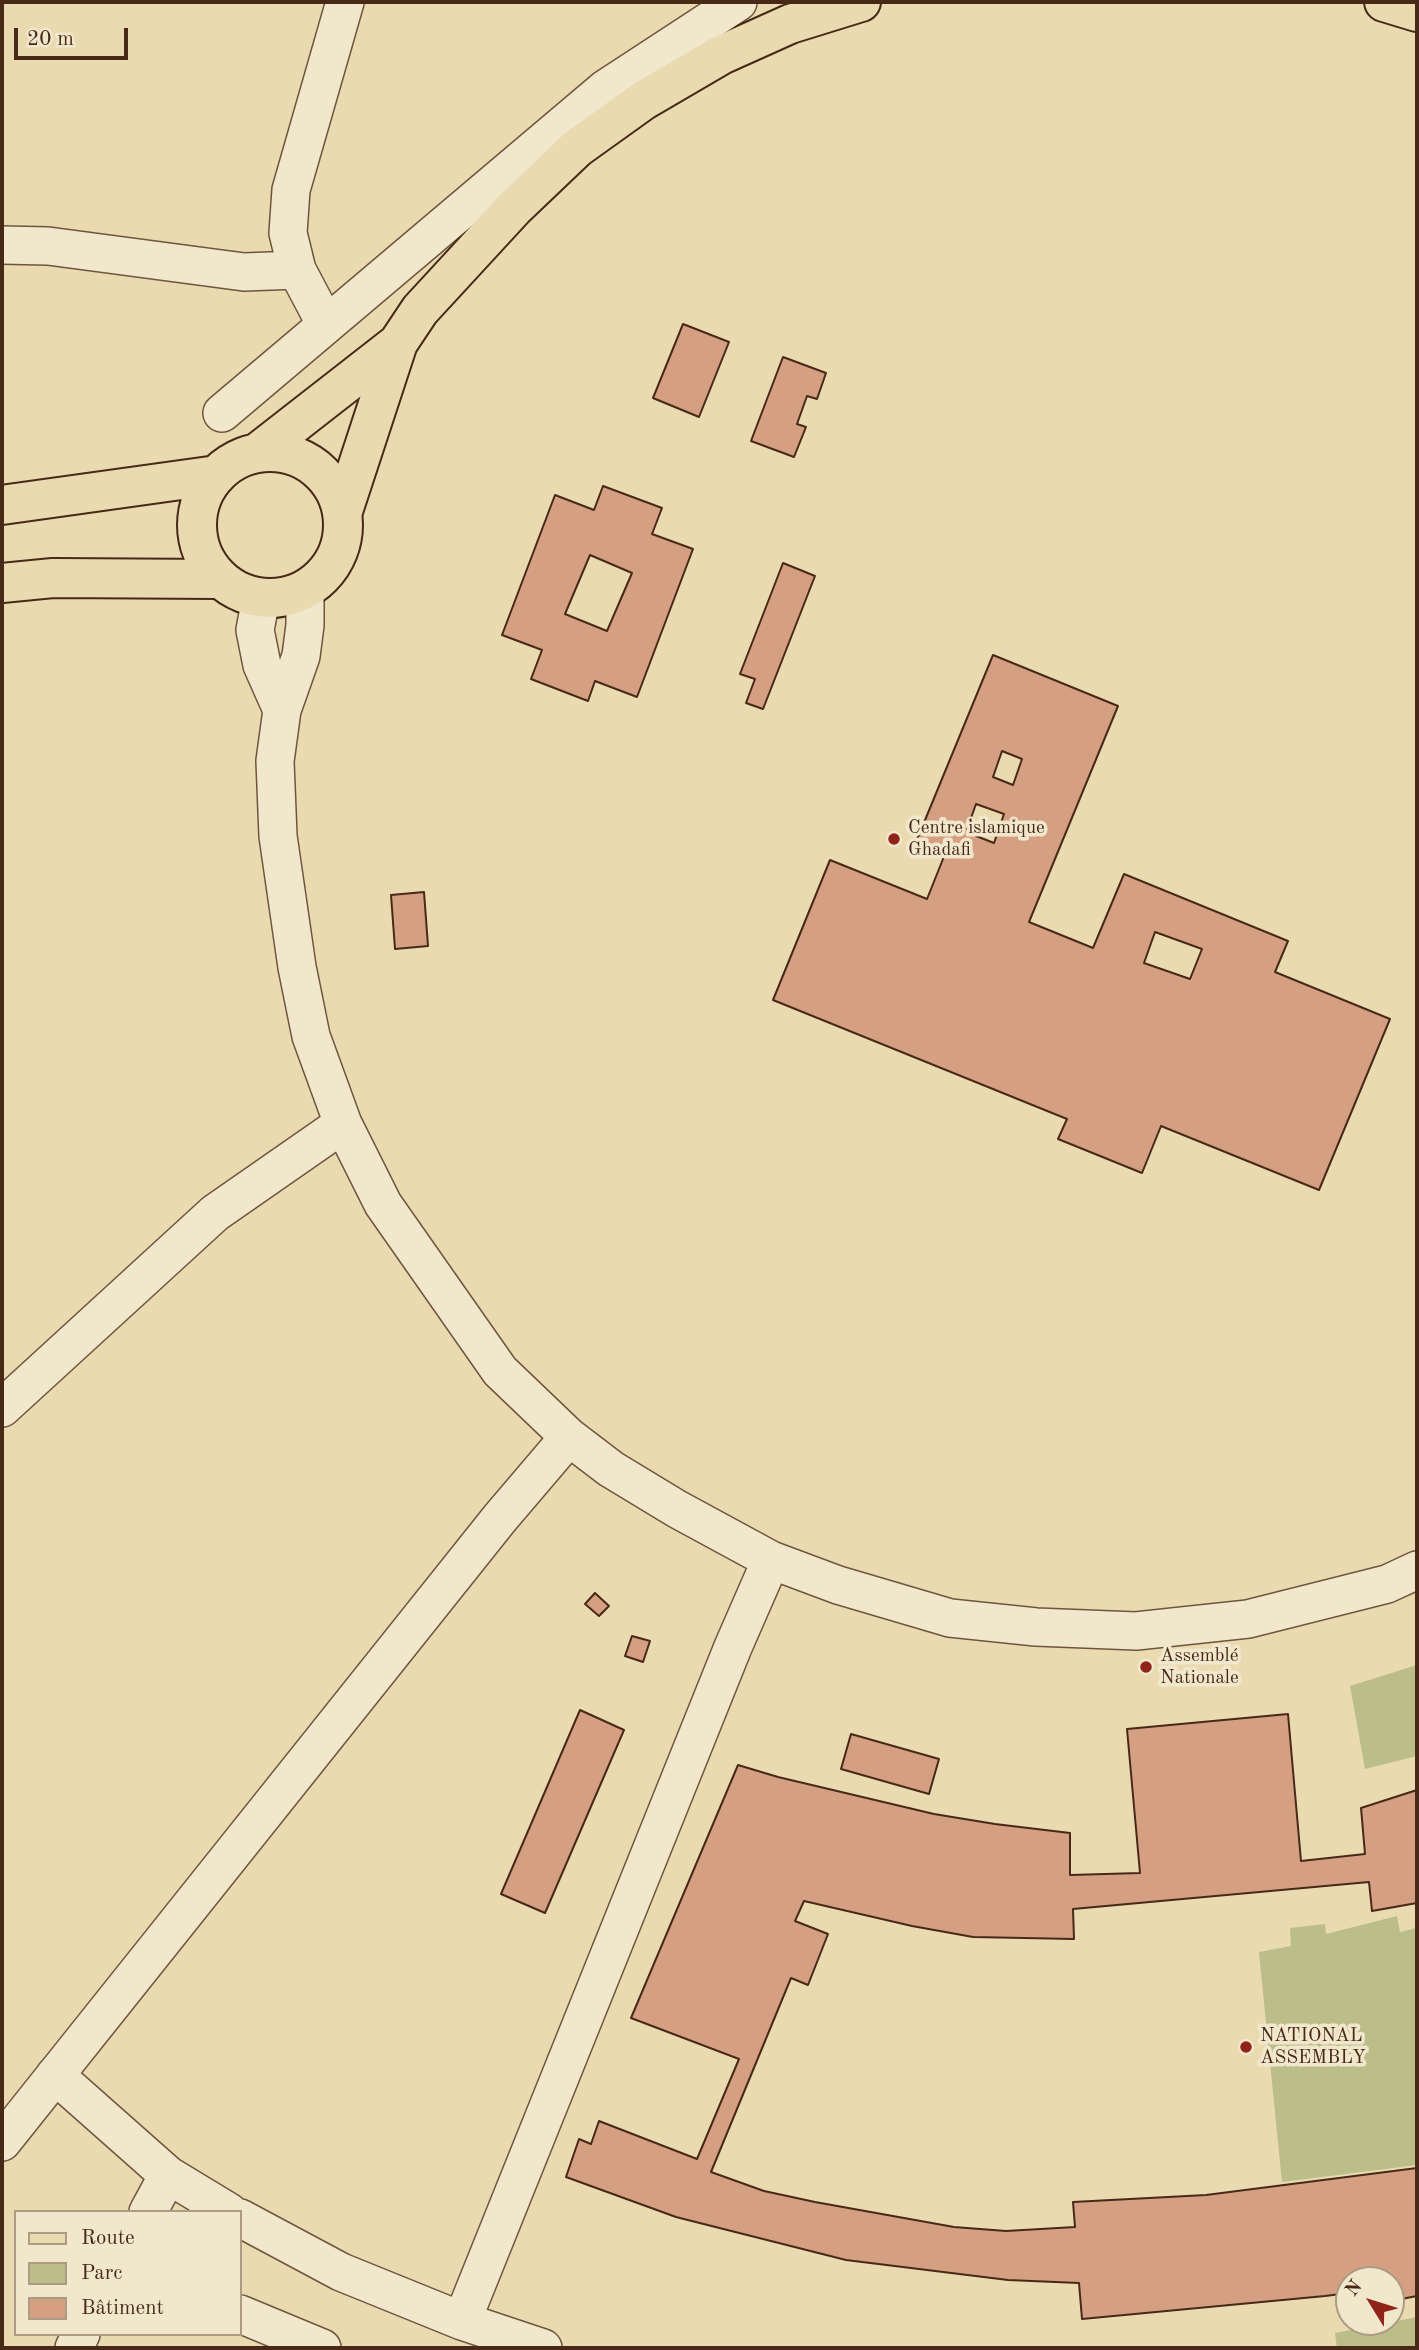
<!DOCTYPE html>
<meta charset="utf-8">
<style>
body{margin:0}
#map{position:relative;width:1419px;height:2350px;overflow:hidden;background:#eadab0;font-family:"Old Standard TT",serif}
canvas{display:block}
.frame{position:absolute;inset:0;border:4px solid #482918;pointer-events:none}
.legend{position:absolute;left:14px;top:2210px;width:228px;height:126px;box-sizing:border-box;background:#f1e7cc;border:2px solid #ad9b84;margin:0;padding:9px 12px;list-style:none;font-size:21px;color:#482918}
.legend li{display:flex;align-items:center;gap:14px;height:35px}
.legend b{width:35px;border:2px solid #ad9b84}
.north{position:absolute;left:1335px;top:2266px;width:70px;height:70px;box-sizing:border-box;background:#f1e7cc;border:2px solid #ad9b84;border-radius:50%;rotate:308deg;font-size:19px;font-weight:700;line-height:28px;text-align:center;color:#482918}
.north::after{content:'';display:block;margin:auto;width:24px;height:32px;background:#8f2418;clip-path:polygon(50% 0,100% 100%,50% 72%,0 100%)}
.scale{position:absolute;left:14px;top:28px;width:114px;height:32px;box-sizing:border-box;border:4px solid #482918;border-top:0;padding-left:9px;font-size:21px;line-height:24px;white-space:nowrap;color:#482918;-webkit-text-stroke:5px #f1e7cc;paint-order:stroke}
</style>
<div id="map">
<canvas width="1419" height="2350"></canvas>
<div class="frame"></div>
<ul class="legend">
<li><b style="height:9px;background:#eadab0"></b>Route</li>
<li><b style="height:19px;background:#bbbe88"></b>Parc</li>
<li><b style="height:19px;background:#d59f82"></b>Bâtiment</li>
</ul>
<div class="north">N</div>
<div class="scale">20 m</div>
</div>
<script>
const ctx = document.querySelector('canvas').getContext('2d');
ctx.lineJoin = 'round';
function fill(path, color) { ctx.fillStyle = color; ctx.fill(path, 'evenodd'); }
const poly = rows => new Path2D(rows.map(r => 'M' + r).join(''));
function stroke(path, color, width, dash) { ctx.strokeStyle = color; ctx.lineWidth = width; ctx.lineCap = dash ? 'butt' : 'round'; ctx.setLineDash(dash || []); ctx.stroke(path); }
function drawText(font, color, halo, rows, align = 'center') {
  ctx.font = font + ' "Old Standard TT",serif'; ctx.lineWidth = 7; ctx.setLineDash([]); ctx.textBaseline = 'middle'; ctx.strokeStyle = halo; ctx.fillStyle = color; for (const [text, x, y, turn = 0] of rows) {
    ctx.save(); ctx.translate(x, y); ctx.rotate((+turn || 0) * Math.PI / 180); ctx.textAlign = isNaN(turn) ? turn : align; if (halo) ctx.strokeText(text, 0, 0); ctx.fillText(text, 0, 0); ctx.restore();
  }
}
fill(poly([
 [1417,1665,1417,1756,1365,1769,1350,1686],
 [1397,1916,1400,1932,1417,1928,1417,2165,1282,2182,1259,1952,1291,1946,1290,1928,1325,1924,1326,1934],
 [1417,2317,1417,2348,1337,2348,1335,2333]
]), '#bbbe88');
const building = poly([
 [683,324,729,342,699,417,653,398,683,324],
 [783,357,826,373,817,399,807,396,797,424,806,427,794,457,751,441,783,357],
 [603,486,662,508,652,534,693,549,637,697,595,681,588,701,531,679,542,650,502,635,555,495,594,510,603,486],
 [590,555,632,573,607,631,565,614,590,555],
 [783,563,815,576,763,709,746,703,755,679,740,674,783,563],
 [993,655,1118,706,1029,922,1093,948,1124,874,1288,941,1275,972,1390,1019,1319,1190,1161,1126,1142,1173,1058,1139,1067,1119,773,1000,830,860,927,899,945,854,916,842,993,655],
 [1002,751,1022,759,1013,785,993,777,1002,751],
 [976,804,1004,814,994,843,966,832,976,804],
 [1155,932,1202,949,1190,979,1144,963,1155,932],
 [424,892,428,946,395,949,391,895,424,892],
 [595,1593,609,1606,599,1616,585,1604,595,1593],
 [632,1636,650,1641,643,1662,625,1656,632,1636],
 [580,1710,624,1730,545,1913,501,1894,580,1710],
 [1288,1714,1301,1861,1365,1854,1361,1808,1417,1790,1417,1903,1372,1911,1369,1882,1073,1909,1074,1939,973,1937,912,1926,804,1901,795,1921,828,1934,808,1985,791,1978,711,2172,764,2191,815,2202,954,2227,1006,2231,1075,2227,1073,2202,1206,2195,1417,2168,1417,2296,1391,2301,1391,2280,1349,2280,1349,2293,1325,2296,1082,2319,1079,2283,1008,2280,846,2260,676,2217,566,2177,579,2139,591,2144,599,2121,697,2159,739,2059,631,2018,738,1765,778,1777,934,1814,995,1824,1070,1833,1070,1875,1140,1873,1127,1729,1288,1714],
 [851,1734,939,1759,929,1794,841,1769,851,1734]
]);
fill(building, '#d59f82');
stroke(building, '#482918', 2);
const minor = poly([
 [2,245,48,246,244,272,297,270],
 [325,323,297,270,288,233,291,190,345,2],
 [222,413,605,89,738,2],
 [305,590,305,625,301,656,282,710,275,761,278,836,297,967,311,1036,343,1124,383,1204,500,1371,569,1437,611,1469,677,1509,771,1560,838,1585,950,1618,1036,1627,1136,1631,1248,1619,1387,1584,1417,1570],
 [261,598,255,630,262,665,282,710],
 [2,1408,215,1213,343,1124],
 [55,2075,168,2175,229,2212],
 [2,2142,500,1518,569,1437],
 [148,2212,168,2175],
 [240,2218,341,2272,462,2321,543,2348],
 [240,2314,322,2348],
 [462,2321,733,1647,771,1560],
 [74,2348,81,2334]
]);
const major = poly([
 [1384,2,1417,12],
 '197 525a73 73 0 1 1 146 0a73 73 0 1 1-146 0Z',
 [257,453,398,343,420,310,514,208,577,148,644,100,721,55,790,24,861,2],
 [2,505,217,475],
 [343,511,398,343],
 [2,583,53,578,219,579]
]);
stroke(minor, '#70553e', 40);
stroke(major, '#482918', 42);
stroke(minor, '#f1e7cc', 37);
stroke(major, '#eadab0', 38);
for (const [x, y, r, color] of [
 [894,839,7,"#8f2418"],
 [1146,1667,7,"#8f2418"],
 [1246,2047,7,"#8f2418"]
]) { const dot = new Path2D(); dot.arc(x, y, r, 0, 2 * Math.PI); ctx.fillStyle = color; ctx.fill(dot); stroke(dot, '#f1e7cc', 2.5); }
drawText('19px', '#482918', '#f1e7cc', [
 ["Centre islamique",908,828],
 ["Ghadafi",908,850],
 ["Assemblé",1160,1656],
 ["Nationale",1160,1678],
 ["NATIONAL",1260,2036],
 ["ASSEMBLY",1260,2058]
], 'left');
</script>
